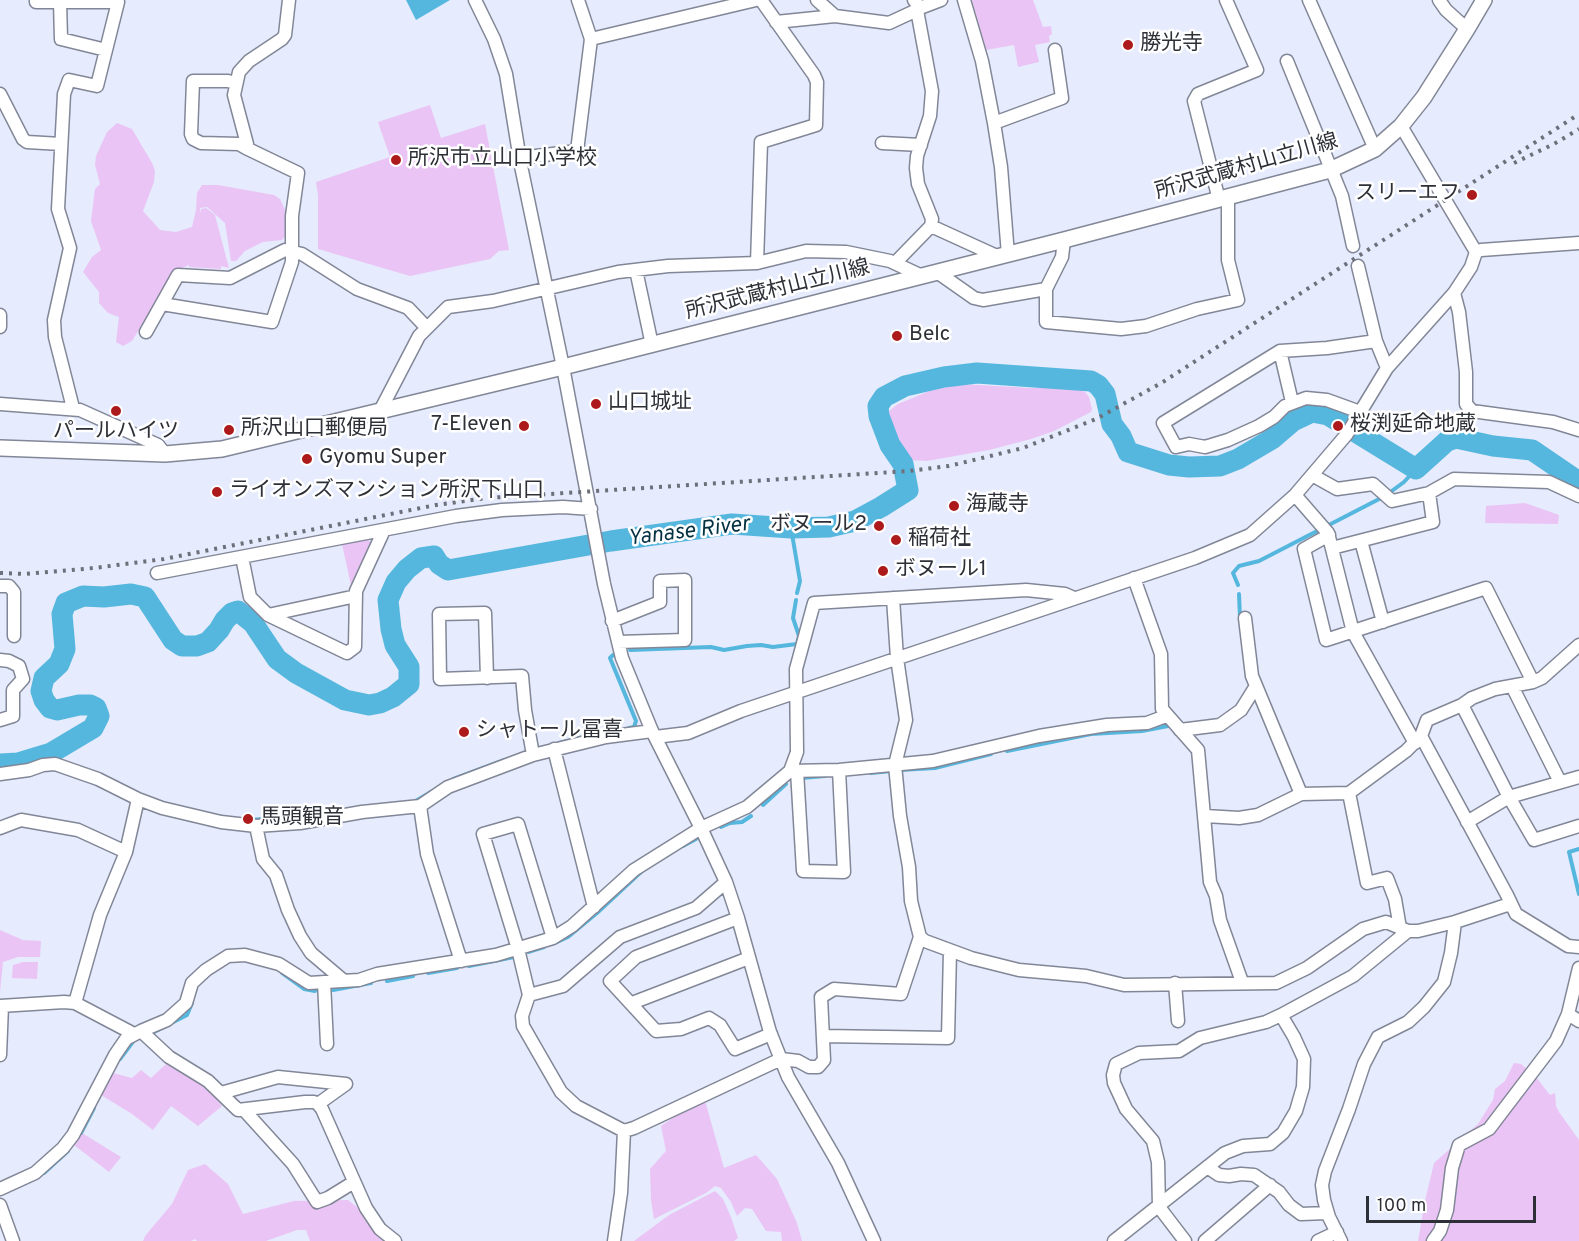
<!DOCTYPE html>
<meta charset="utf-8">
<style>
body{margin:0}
#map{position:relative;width:1579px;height:1241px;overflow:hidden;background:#e6ebfd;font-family:Overpass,sans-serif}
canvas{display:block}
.scale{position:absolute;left:1366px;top:1196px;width:170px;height:27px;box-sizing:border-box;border:3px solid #2e3037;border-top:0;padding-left:8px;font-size:18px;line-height:21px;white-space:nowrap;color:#2e3037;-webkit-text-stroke:4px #fff;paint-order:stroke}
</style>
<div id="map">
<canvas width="1579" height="1241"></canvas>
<div class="scale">100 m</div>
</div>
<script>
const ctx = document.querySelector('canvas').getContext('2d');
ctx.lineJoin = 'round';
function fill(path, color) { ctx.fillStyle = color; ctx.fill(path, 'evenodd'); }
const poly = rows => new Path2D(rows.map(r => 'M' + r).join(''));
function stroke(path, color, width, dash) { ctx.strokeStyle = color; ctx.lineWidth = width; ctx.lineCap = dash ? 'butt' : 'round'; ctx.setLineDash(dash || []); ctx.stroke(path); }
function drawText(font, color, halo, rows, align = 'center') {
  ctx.font = font + ' Overpass,"Noto Sans JP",sans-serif'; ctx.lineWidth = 5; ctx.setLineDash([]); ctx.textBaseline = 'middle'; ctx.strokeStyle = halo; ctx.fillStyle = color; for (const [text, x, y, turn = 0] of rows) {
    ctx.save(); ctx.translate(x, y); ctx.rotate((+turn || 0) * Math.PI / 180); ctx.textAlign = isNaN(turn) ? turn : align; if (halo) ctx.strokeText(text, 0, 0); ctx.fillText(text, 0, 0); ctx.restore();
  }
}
fill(poly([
 [972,0,1033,0,1043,27,1051,26,1052,34,1049,36,1050,42,1035,45,1039,62,1018,67,1014,45,986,50],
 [430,105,441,138,485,124,509,250,499,251,490,259,410,276,318,249,318,195,316,182,390,157,378,122],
 [117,123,132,129,152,163,155,171,154,182,143,211,160,230,176,232,192,227,196,210,197,193,202,185,218,185,274,195,280,199,287,214,285,221,288,227,287,234,282,240,263,242,245,251,236,261,231,261,225,223,207,207,200,208,200,213,201,209,206,208,215,215,229,268,221,266,221,269,189,267,189,265,175,271,132,341,123,346,116,342,119,317,108,313,99,303,99,292,83,272,92,257,101,250,91,221,95,189,100,184,95,165,96,156,107,132],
 [962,384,1030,388,1073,387,1085,392,1089,397,1092,409,1091,412,1054,431,1031,439,989,450,927,461,907,460,890,429,886,419,889,411,898,404,932,390],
 [1525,503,1559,515,1558,524,1485,523,1486,506],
 [367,539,372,543,352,590,342,544],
 [0,930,23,940,41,941,40,957,18,957,3,962,0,992],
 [23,962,38,962,37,979,12,978,13,965],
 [1514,1063,1521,1064,1536,1077,1550,1095,1555,1093,1556,1106,1559,1112,1579,1140,1579,1241,1418,1241,1425,1201,1434,1163,1478,1124,1493,1100,1495,1089,1505,1081],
 [166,1064,209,1090,222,1106,198,1126,171,1106,153,1130,132,1114,101,1095,113,1073,132,1078,141,1070,151,1078],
 [704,1097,724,1168,756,1155,777,1179,797,1223,802,1241,782,1241,781,1232,766,1231,752,1209,745,1208,737,1216,731,1202,721,1188,715,1186,706,1193,654,1219,651,1200,650,1169,666,1151,661,1126],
 [82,1133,121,1157,109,1172,74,1145],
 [205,1164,228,1184,243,1214,294,1201,348,1200,400,1241,310,1241,306,1230,297,1230,266,1241,197,1241,195,1239,191,1241,143,1241,145,1236,172,1204,188,1170],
 [715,1191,723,1199,731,1217,738,1238,734,1241,634,1241,669,1215]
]), '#ebc4f6');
fill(poly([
 [406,0,450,0,416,20]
]), '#56b7de');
stroke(poly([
 [791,528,800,581,797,593],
 [1238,585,1233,573,1239,566,1259,561,1385,496,1404,482,1416,469],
 [1239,594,1240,618],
 [630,650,711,647,724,650,747,646,761,645,773,647,797,644,799,636,793,618,796,600],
 [613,655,610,658,636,721,634,727,629,728],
 [559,743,584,737],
 [1007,751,1091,734,1142,731,1168,726],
 [900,770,935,768,991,754],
 [871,773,891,771],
 [802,778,825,776],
 [453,779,504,760],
 [414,802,431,792],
 [763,805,786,784],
 [252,820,322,813],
 [721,827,730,823,742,822,751,816],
 [683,846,696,839],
 [1579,849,1569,852,1579,894],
 [557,942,568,937,597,913,641,872],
 [528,952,544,947],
 [469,966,514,957],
 [282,973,304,989,315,991],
 [428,973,457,968],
 [387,981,413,976],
 [333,990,371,983],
 [154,1032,187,1015,192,1003],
 [120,1059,135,1039],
 [81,1133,94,1108],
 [44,1173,68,1151]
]), '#56b7de', 4);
stroke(poly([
 [0,764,18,763,51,753,93,728,99,716,96,708,90,705,79,705,57,710,50,708,44,700,41,691,44,678,59,664,65,649,62,614,66,603,83,596,104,597,131,594,145,597,173,640,182,646,197,646,208,642,219,630,225,620,232,613,238,611,253,623,277,659,296,673,345,700,369,705,380,703,393,697,409,684,409,667,395,645,391,629,388,600,396,582,407,569,421,558,434,556,439,564,448,570,611,541,732,524,791,528,829,527,855,521,881,507,908,490,903,464,890,445,879,416,878,406,884,397,905,386,944,377,977,373,1091,381,1098,385,1105,394,1112,424,1121,436,1128,452,1169,465,1189,467,1220,466,1238,459,1272,439,1293,421,1312,412,1328,415,1416,469,1447,441,1456,438,1493,446,1532,450,1579,482]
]), '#56b7de', 21);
const minor = poly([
 [36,0,36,2,118,2,97,86,69,80,64,94,58,209,70,248,54,320,55,337,73,408],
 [475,0,494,39,506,74,521,166,563,367,604,584,622,658,652,731,701,828,726,882,738,918,770,1032,788,1077,838,1163,874,1241],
 [817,0,835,16,889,23,917,10],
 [964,0,982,61,994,123,1001,167,1008,255],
 [1309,0,1375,149],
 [1439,0,1446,10,1467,29],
 [60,2,61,39,106,50],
 [920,8,941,0],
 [776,22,835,16],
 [591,39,756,0],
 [1287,61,1342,196,1353,246],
 [235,83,228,81,193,81,191,134,193,139,201,143,239,144,246,148],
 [0,94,23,139,27,142,61,144],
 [994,123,1062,98,1055,50],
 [882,143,921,145],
 [520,158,577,151,591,39,578,0],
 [1219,200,1194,101,1198,94,1257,70,1226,0],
 [931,226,999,257],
 [1064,240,1062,257,1046,289,1046,322,1121,329,1146,326,1197,309,1238,300,1228,260,1228,198],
 [1476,252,1481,250,1579,243],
 [757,263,761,142,816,125,817,82,814,75,761,0],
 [895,263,931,226,932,219,918,184,916,168,917,156,930,116,932,91,917,10,920,8,914,0],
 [1358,266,1376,341,1387,368],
 [636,270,652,345],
 [937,272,974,298,983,300,1046,289],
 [1454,293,1459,312,1466,372,1466,404,1472,411,1553,422,1579,430],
 [162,304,272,322,292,262,292,216,298,173,246,148,247,144,234,95,239,72,249,61,282,39,285,35,289,0],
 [0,315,0,327],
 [146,332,178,275,230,278,285,250,302,254,357,289,408,308,426,327],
 [1280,351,1292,402],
 [0,404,80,410,158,445,165,454],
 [380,411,419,336,448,307,493,301,618,272,668,266,757,263,806,251,846,252,890,261,922,276],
 [1360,412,1327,400,1306,398,1285,406,1274,417,1259,426,1228,440,1205,447,1189,444,1176,447,1163,423,1280,351,1327,348,1376,341],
 [1312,475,1337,489,1373,484,1392,501,1429,493,1454,479,1549,482,1579,496],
 [1295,495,1328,533,1353,632,1415,743],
 [1329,535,1304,549,1326,640,1486,588,1533,682],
 [1361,541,1383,622],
 [1332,548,1433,522,1429,493],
 [242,557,250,597,268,615,347,653,355,647,356,591,384,530],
 [157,573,456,516,502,510,563,507,591,509],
 [1134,578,1161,654,1162,709,1198,750,1210,882,1216,896,1220,920,1242,982],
 [0,586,9,586,14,592,14,636],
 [893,598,897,658,906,720,895,765,900,816,909,867,911,901,920,937,925,941,971,958,1019,970,1086,976,1124,985,1276,983,1307,968,1363,929,1386,922,1408,931,1418,931,1455,922,1510,904],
 [268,615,356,596],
 [1245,618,1252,676,1301,794,1349,793,1406,751,1421,736,1427,720,1462,705,1472,698,1495,689,1533,682,1542,678,1579,645],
 [612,621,660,602,660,581,685,580,685,640,618,642],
 [0,660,9,661,19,666,23,679,13,690,13,716,0,720],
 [487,678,485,613,439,614,440,679,522,676,525,710,533,755],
 [1512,686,1560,782],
 [1462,705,1509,797,1534,840,1579,826],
 [1180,730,1220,725,1241,710,1256,686],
 [1421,736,1507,895,1516,914,1568,946,1579,947],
 [655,737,688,733,741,711,1195,558,1250,535,1295,495,1347,434,1387,368,1454,293,1471,267,1476,252,1401,126],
 [554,749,594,907],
 [790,771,797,752,796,669,814,603,1026,590,1065,594,1074,598],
 [797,771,803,871,844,872,839,770],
 [0,774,29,770,43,765,55,764,98,779,138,799,162,808,221,822,256,826,300,823,362,812,420,806,448,787,533,755,606,737,652,731],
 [1349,793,1367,883,1387,878,1395,899,1400,928],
 [420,806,427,854,461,961],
 [1205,816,1239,818,1258,815,1301,794],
 [1467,822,1509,797,1579,777],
 [256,826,263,859,276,875,288,910,300,936,311,953,344,981],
 [0,828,21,820,78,830,126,852],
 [738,918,636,957,610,981,656,1031,681,1029,709,1018,720,1025,735,1049,771,1034],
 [553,938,518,824,483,834,518,949,529,995,522,1016,523,1026,561,1092,576,1106,624,1131,634,1128,781,1059,798,1061,809,1067,818,1067,824,1060,821,997,834,989,901,994,920,937],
 [324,982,327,1044],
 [1175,983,1178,1021],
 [529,995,563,986,620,937,696,908,726,882],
 [75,1003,100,915,126,852,138,799],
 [632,1003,749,958],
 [0,1006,64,1002,75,1003,134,1034],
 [1568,1014,1579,1021],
 [141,1031,169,1057,208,1081,238,1110,305,1102,314,1102,318,1104,322,1109,366,1208,380,1229,395,1241],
 [823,1036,948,1038,950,951],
 [0,1055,2,1006],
 [221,1093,278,1077,346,1084,318,1104],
 [244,1110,293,1164,317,1202,328,1198,354,1182],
 [1207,1167,1219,1175,1229,1176,1241,1174,1254,1175,1279,1192,1289,1205,1301,1214,1327,1213],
 [0,1189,35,1173,63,1148,73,1135,115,1055,126,1039,141,1031,167,1020,186,1003,192,983,206,970,228,956,245,955,279,964,309,983,359,980,377,974,496,955,553,938,572,926,634,870,701,828,747,807,790,771,839,770,933,761,1039,736,1107,725,1147,723,1166,716],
 [0,1205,13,1241],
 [614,1241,621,1193,624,1131],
 [1114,1241,1225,1153,1243,1146,1270,1144,1283,1133,1296,1111,1303,1087,1304,1059,1294,1037,1281,1015],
 [1185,1241,1159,1207,1158,1162,1153,1141,1126,1109,1114,1083,1113,1075,1116,1064,1139,1053,1179,1051,1200,1038,1266,1022,1281,1015,1353,976,1408,931],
 [1205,1241,1270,1185],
 [1318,1241,1337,1232],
 [1341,1241,1329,1217,1324,1200,1322,1185,1325,1171,1349,1109,1364,1064,1378,1037,1408,1022,1424,1007,1444,982,1451,953,1455,922],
 [1433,1241,1440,1231,1447,1210,1452,1168,1459,1145,1489,1129,1556,1041,1568,1014,1579,968]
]);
const major = poly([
 [0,448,165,454,222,449,563,367,1064,240,1330,170,1375,149,1401,126,1424,97,1467,29,1484,0]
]);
stroke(minor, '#828797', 15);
stroke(major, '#828797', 18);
stroke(minor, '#fff', 12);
stroke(major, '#fff', 15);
stroke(poly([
 [1514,163,1554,144,1579,129],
 [0,573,25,574,94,568,164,559,436,505,487,498,909,471,949,466,1023,448,1096,419,1163,382,1579,114]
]), '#6d707a', 4, [3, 6]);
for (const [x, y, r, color] of [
 [1128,45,6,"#ac1a1b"],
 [396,160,6,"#ac1a1b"],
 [1472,195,6,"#ac1a1b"],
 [897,336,6,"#ac1a1b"],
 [596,404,6,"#ac1a1b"],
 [116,411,6,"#ac1a1b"],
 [524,426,6,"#ac1a1b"],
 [1338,426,6,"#ac1a1b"],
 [229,430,6,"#ac1a1b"],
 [307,459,6,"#ac1a1b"],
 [217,492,6,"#ac1a1b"],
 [954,506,6,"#ac1a1b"],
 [879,526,6,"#ac1a1b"],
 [896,540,6,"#ac1a1b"],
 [883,571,6,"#ac1a1b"],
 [464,732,6,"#ac1a1b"],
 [248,819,6,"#ac1a1b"]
]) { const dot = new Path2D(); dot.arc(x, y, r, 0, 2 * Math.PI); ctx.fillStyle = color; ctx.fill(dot); stroke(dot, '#fff', 2); }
drawText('21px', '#2e3037', '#fff', [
 ["勝光寺",1140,45],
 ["所沢市立山口小学校",408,160],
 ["スリーエフ",1460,195,"right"],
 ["Belc",909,336],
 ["山口城址",608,404],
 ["7-Eleven",512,426,"right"],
 ["桜渕延命地蔵",1350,426],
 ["所沢山口郵便局",241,430],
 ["パールハイツ",116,433,"center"],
 ["Gyomu Super",319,459],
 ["ライオンズマンション所沢下山口",229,492],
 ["海蔵寺",966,506],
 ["ボヌール2",867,526,"right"],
 ["稲荷社",908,540],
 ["ボヌール1",895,571],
 ["シャトール冨喜",476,732],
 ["馬頭観音",260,819]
], 'left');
drawText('21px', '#2e3037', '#fff', [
 ["所沢武蔵村山立川線",1247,168,-16],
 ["所沢武蔵村山立川線",778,291,-14]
]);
drawText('italic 22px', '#033141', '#fff', [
 ["Yanase River",689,533,-7]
]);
</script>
